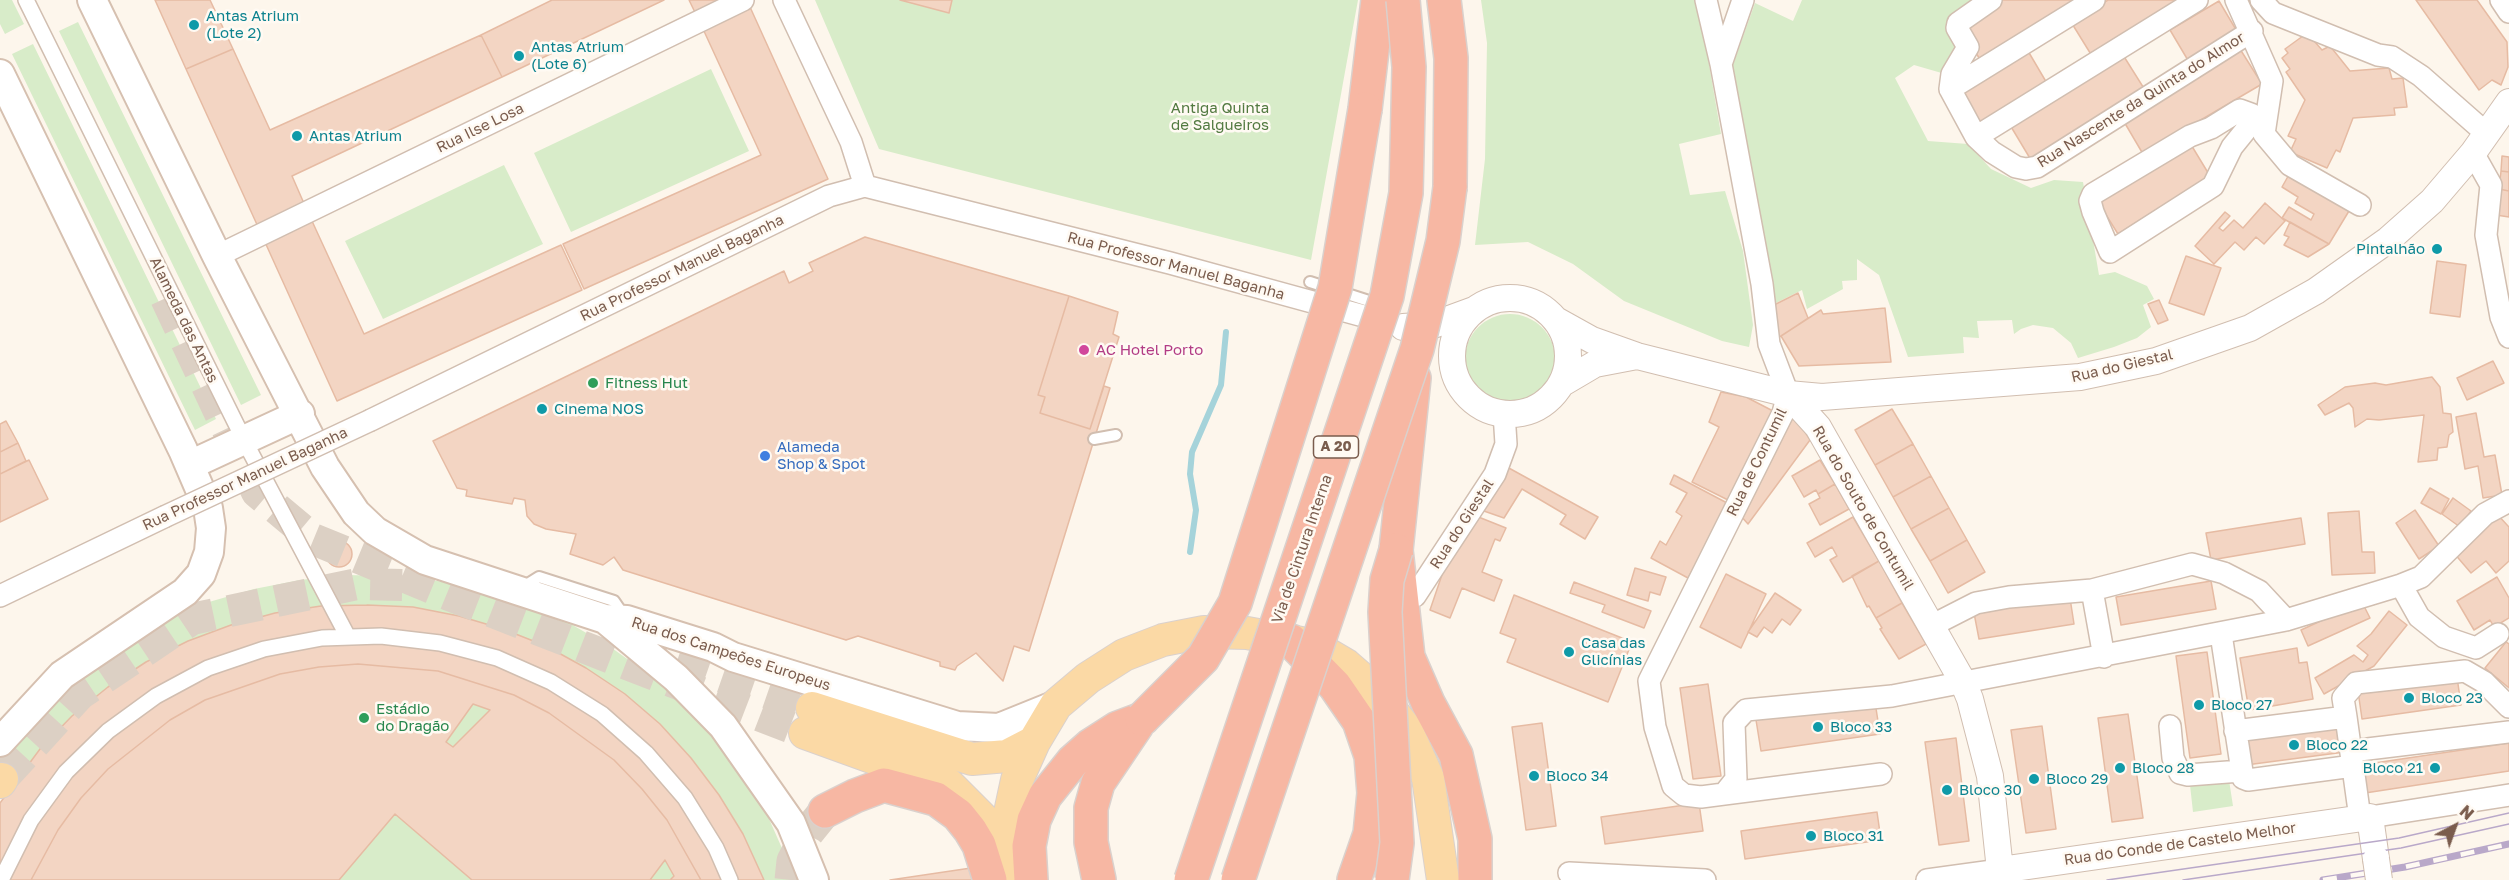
<!DOCTYPE html>
<meta charset="utf-8">
<style>
body{margin:0}
#map{position:relative;width:2509px;height:880px;overflow:hidden;background:#fdf6ec;font-family:"Golos Text",sans-serif}
canvas{display:block}
.north{position:absolute;left:2425px;top:796px;width:60px;height:60px;-webkit-text-stroke:4px #fffaf3;paint-order:stroke;rotate:41deg;font-size:16px;font-weight:700;line-height:24px;text-align:center;color:#7a5c4d}
.north::after{content:'';display:block;margin:auto;width:21px;height:27px;background:#7a5c4d;clip-path:polygon(50% 0,100% 100%,50% 72%,0 100%)}
</style>
<div id="map">
<canvas width="2509" height="880"></canvas>
<div class="north">N</div>
</div>
<script>
const ctx = document.querySelector('canvas').getContext('2d');
ctx.lineJoin = 'round';
function fill(path, color) { ctx.fillStyle = color; ctx.fill(path, 'evenodd'); }
const poly = rows => new Path2D(rows.map(r => 'M' + r).join(''));
function stroke(path, color, width, dash) { ctx.strokeStyle = color; ctx.lineWidth = width; ctx.lineCap = dash ? 'butt' : 'round'; ctx.setLineDash(dash || []); ctx.stroke(path); }
function drawText(font, color, halo, rows, align = 'center') {
  ctx.font = font + ' "Golos Text",sans-serif'; ctx.lineWidth = 5; ctx.setLineDash([]); ctx.textBaseline = 'middle'; ctx.strokeStyle = halo; ctx.fillStyle = color; for (const [text, x, y, turn = 0] of rows) {
    ctx.save(); ctx.translate(x, y); ctx.rotate((+turn || 0) * Math.PI / 180); ctx.textAlign = isNaN(turn) ? turn : align; if (halo) ctx.strokeText(text, 0, 0); ctx.fillText(text, 0, 0); ctx.restore();
  }
}
fill(poly([
 [0,0,12,0,24,24,5,34,0,24],
 [815,0,1358,0,1311,260,879,149],
 [1481,0,1698,0,1721,134,1679,144,1690,195,1725,191,1743,251,1753,325,1749,347,1722,341,1624,301,1573,264,1528,242,1475,245,1485,159,1487,43],
 [1802,0,1972,0,1952,22,1964,45,1945,74,1914,65,1895,78,1928,141,1968,144,1991,169,2031,188,2054,180,2083,182,2099,275,2115,272,2147,286,2154,299,2143,305,2151,327,2137,338,2114,347,2078,358,2071,343,2053,328,2033,325,2021,329,2014,334,2012,320,1977,321,1979,338,1963,337,1964,353,1908,357,1879,275,1857,259,1857,280,1842,281,1843,289,1807,309,1802,290,1774,304,1730,73,1755,3,1793,21],
 [78,22,261,395,241,405,59,31],
 [33,44,216,419,195,430,12,54],
 [711,69,749,151,571,232,534,153],
 [504,165,543,244,383,319,345,241],
 '1465 359a45 45 0 1 1 90 0a45 45 0 1 1-90 0Z',
 [346,575,392,576,438,581,483,591,527,605,569,623,609,646,647,673,682,703,714,736,766,812,796,880,0,880,0,803,11,785,0,777,0,757,51,699,166,620,209,602,254,589,300,580],
 [2229,780,2233,806,2193,812,2190,785]
]), '#d8ecc9');
stroke(poly([
 [1190,552,1196,510,1190,474,1192,452,1221,385,1226,332]
]), '#a5d3da', 6);
const building = poly([
 [155,0,210,0,233,49,186,69,155,0],
 [552,0,664,0,502,77,481,35,552,0],
 [689,0,747,0,750,7,703,29,689,0],
 [900,0,952,0,949,13,900,0],
 [2001,0,2080,0,1981,61,1959,26,2001,0],
 [2108,0,2185,0,2092,56,2071,22,2108,0],
 [2416,0,2477,0,2507,42,2508,67,2501,85,2492,80,2479,90,2416,0],
 [2219,1,2238,33,2189,62,2170,30,2219,1],
 [750,7,828,179,584,289,563,244,761,155,703,29,750,7],
 [2307,33,2322,50,2330,46,2350,71,2389,68,2392,79,2403,78,2407,107,2394,108,2395,115,2353,118,2340,152,2336,150,2327,168,2290,152,2296,139,2288,136,2305,100,2286,72,2290,69,2282,58,2288,53,2285,49,2307,33],
 [481,35,502,77,292,176,306,208,259,229,186,69,233,49,270,130,481,35],
 [2240,49,2262,84,2143,154,2123,120,2240,49],
 [2028,51,2048,85,1980,125,1959,92,2028,51],
 [2123,55,2145,90,2031,160,2010,125,2123,55],
 [2190,143,2210,176,2118,234,2098,202,2190,143],
 [2502,156,2509,157,2509,172,2501,171,2502,156],
 [2291,171,2352,206,2329,244,2282,218,2289,207,2311,220,2314,214,2295,203,2298,197,2282,187,2291,171],
 [2501,171,2509,172,2509,191,2499,189,2501,171],
 [2499,189,2509,191,2509,217,2496,215,2499,189],
 [2265,203,2285,221,2264,244,2256,237,2244,250,2235,242,2214,264,2195,246,2225,212,2230,216,2219,228,2223,231,2234,220,2243,228,2265,203],
 [306,208,364,334,561,245,582,290,337,401,259,229,306,208],
 [2290,222,2329,244,2308,257,2284,245,2289,237,2284,235,2290,222],
 [865,237,1069,296,1038,395,1045,397,1040,413,1090,429,1104,386,1110,388,1029,651,1014,646,1003,681,976,653,957,666,955,670,940,666,940,662,858,636,846,640,623,570,614,557,603,565,570,554,576,534,546,529,534,524,527,516,525,500,514,498,512,504,466,496,467,490,457,488,433,441,784,271,789,283,813,271,809,263,865,237],
 [2186,256,2221,268,2204,315,2169,303,2186,256],
 [2437,261,2466,265,2460,317,2430,313,2437,261],
 [1798,293,1808,318,1778,338,1772,306,1798,293],
 [1069,296,1118,312,1113,334,1119,337,1090,429,1040,413,1045,397,1038,395,1069,296],
 [2159,300,2168,320,2158,324,2148,304,2159,300],
 [1885,308,1891,362,1799,366,1781,336,1821,310,1823,314,1885,308],
 [2493,361,2504,383,2467,400,2457,378,2493,361],
 [2432,377,2440,387,2443,413,2451,414,2453,432,2449,435,2447,447,2438,448,2437,460,2418,462,2424,415,2379,420,2367,419,2355,427,2353,408,2349,403,2325,415,2318,405,2345,387,2375,383,2386,385,2432,377],
 [1721,392,1746,397,1773,411,1728,500,1692,482,1719,427,1709,422,1721,392],
 [1892,409,1913,444,1875,465,1855,430,1892,409],
 [2476,413,2484,457,2495,455,2502,495,2483,498,2478,466,2465,469,2456,417,2476,413],
 [1787,417,1796,417,1810,440,1748,524,1740,515,1787,417],
 [6,421,18,443,0,452,0,424,6,421],
 [18,443,26,461,0,474,0,452,18,443],
 [1913,444,1931,476,1893,497,1875,465,1913,444],
 [29,460,48,499,0,522,0,474,29,460],
 [1820,460,1835,484,1818,494,1816,490,1804,497,1792,476,1820,460],
 [1507,467,1598,517,1585,539,1560,524,1566,515,1522,489,1504,518,1481,510,1507,467],
 [1674,475,1729,504,1688,578,1651,558,1660,541,1666,545,1682,516,1676,512,1687,493,1670,484,1674,475],
 [1931,476,1949,508,1911,529,1893,497,1931,476],
 [1835,484,1849,509,1820,525,1809,504,1820,498,1818,494,1835,484],
 [2430,488,2449,499,2441,514,2421,503,2430,488],
 [2453,498,2471,511,2460,527,2442,514,2453,498],
 [1949,508,1967,540,1930,561,1911,529,1949,508],
 [2415,510,2439,546,2419,559,2396,523,2415,510],
 [2359,511,2362,552,2374,552,2375,573,2332,575,2328,513,2359,511],
 [2497,514,2509,527,2509,561,2496,573,2486,561,2471,573,2453,552,2497,514],
 [1476,516,1506,528,1500,541,1495,539,1482,572,1502,580,1494,601,1462,588,1450,618,1430,610,1447,560,1476,516],
 [1853,517,1879,561,1843,582,1830,560,1837,556,1832,547,1815,557,1807,543,1853,517],
 [2301,518,2305,544,2211,560,2206,533,2301,518],
 [1967,540,1985,572,1948,593,1930,561,1967,540],
 '326 554a13 13 0 1 1 26 0a13 13 0 1 1-26 0Z',
 [1879,561,1902,603,1876,618,1869,606,1867,607,1852,576,1879,561],
 [1635,568,1666,577,1660,595,1650,592,1648,601,1627,595,1635,568],
 [1726,574,1766,594,1741,648,1700,627,1726,574],
 [2497,577,2509,598,2509,618,2494,627,2490,620,2474,630,2457,601,2497,577],
 [2211,581,2216,609,2121,625,2116,597,2211,581],
 [1574,582,1651,611,1644,628,1602,612,1605,605,1570,593,1574,582],
 [1775,593,1801,610,1790,625,1782,619,1772,633,1764,627,1757,637,1748,632,1775,593],
 [1514,595,1632,642,1608,702,1507,662,1516,639,1500,633,1514,595],
 [2070,598,2074,624,1979,639,1974,613,2070,598],
 [2362,602,2370,618,2308,646,2301,630,2362,602],
 [1902,603,1926,644,1899,659,1880,629,1882,628,1876,618,1902,603],
 [367,605,413,607,459,616,503,629,546,646,586,668,625,694,660,724,691,758,719,795,743,834,764,880,701,880,667,820,642,789,614,760,549,713,514,695,438,671,358,664,319,667,280,674,205,700,170,720,108,769,81,798,58,830,31,880,0,880,0,803,40,749,72,716,108,687,146,662,188,641,231,625,275,613,321,606,367,605],
 [2389,611,2407,625,2374,666,2324,694,2315,678,2354,655,2363,662,2368,655,2357,646,2371,634,2389,611],
 [2506,642,2509,644,2509,688,2485,668,2506,642],
 [2297,648,2299,663,2307,662,2313,699,2249,710,2240,658,2297,648],
 [2207,652,2221,754,2190,758,2176,656,2207,652],
 [358,664,438,671,514,695,549,713,614,760,642,789,667,820,701,880,472,880,395,814,339,880,31,880,58,830,81,798,108,769,170,720,205,700,280,674,319,667,358,664],
 [2457,677,2461,705,2362,719,2358,691,2457,677],
 [1708,684,1721,776,1693,779,1680,688,1708,684],
 [1875,702,1880,734,1761,751,1756,720,1875,702],
 [473,704,490,710,453,747,446,742,473,704],
 [2128,714,2143,818,2112,822,2098,718,2128,714],
 [1542,723,1556,826,1526,830,1512,727,1542,723],
 [2341,724,2345,752,2246,765,2242,737,2341,724],
 [2042,726,2056,829,2026,833,2011,730,2042,726],
 [1956,738,1969,841,1939,845,1925,742,1956,738],
 [2509,743,2509,771,2365,793,2361,765,2509,743],
 [1699,803,1703,831,1605,844,1601,817,1699,803],
 [1877,812,1881,840,1745,859,1741,831,1877,812],
 [665,860,674,876,670,880,650,880,665,860],
 [971,868,973,880,890,880,971,868]
]);
fill(building, '#f3d5c3');
stroke(building, '#e6bba3', 1.5);
stroke(poly([
 [166,298,257,492,313,539,449,595,805,733],
 [677,661,812,708],
 [2,779,80,694,192,619,357,584,406,585]
]), '#dcd0c4', 32, [32, 16]);
stroke(poly([
 [791,880,793,861,808,832,825,811]
]), '#dcd0c4', 33, [33, 16]);
const service = poly([
 [1310,282,1372,302,1379,308],
 [1094,439,1116,435],
 [523,587,539,577,614,601,625,617]
]);
const pedestrian = poly([
 [26,0,244,440,348,637],
 [1,880,31,820,66,772,108,731,156,696,208,668,264,649,322,638,381,636,440,643,497,658,551,682,602,714,646,753,685,798,716,848,730,880]
]);
const minor = poly([
 [784,0,851,142,865,186],
 [1706,0,1721,64],
 [1743,0,1721,64,1762,284,1769,344,1788,394,1783,413,1649,681,1655,727,1673,786,1684,795,1701,797,1724,794,1736,779,1734,723,1746,710,1892,696,2286,620,2401,585,2421,577,2485,514,2509,501],
 [1991,0,1958,23,1957,28,1968,47,1952,74,1950,89,2094,0],
 [2197,0,1976,137,1992,152,2016,167,2026,169,2037,167,2252,31],
 [2236,0,2272,81,2264,134,2290,165,2360,205],
 [2261,0,2273,13,2378,55,2392,57,2421,76,2487,134],
 [2501,0,2509,12],
 [1950,89,1976,137],
 [2253,121,2251,114,2240,110,2211,128,2190,136,2093,194,2090,201,2093,212,2110,252,2213,186,2232,147,2253,121,2265,121],
 [2473,153,2491,185,2486,235,2501,317,2509,337],
 [217,256,743,0],
 [371,420,829,196,865,186,1170,263,1389,323],
 [2401,585,2419,617,2444,637,2476,648,2498,634],
 [2092,590,2104,657],
 [0,596,164,517],
 [1415,596,1495,474,1506,444,1504,413],
 [1931,626,1976,603,2009,597,2092,590,2192,564,2224,573,2259,591,2286,620],
 [2221,634,2243,778,2248,780,2353,766],
 [2346,717,2360,818],
 [2170,726,2173,758,2180,773,2188,775,2241,771],
 [2235,731,2346,717,2343,698,2356,683,2465,671,2484,682,2509,707],
 [2351,751,2509,732],
 [1724,794,1881,774],
 [2370,817,2509,795],
 [1569,873,1705,880],
 [1927,880,2000,870]
]);
const tertiary = poly([
 '1452 356a58 58 0 1 1 116 0a58 58 0 1 1-116 0Z',
 [1556,320,1592,340,1637,356,1788,394,1822,397,2080,377,2156,361,2250,328,2316,291,2388,240,2432,201,2473,153,2509,102],
 [1403,327,1433,325,1474,310],
 [1561,384,1595,364,1637,356],
 [1788,394,1818,427,1963,682,1970,699,1990,776,2000,870,2370,817,2376,859]
]);
const secondary = poly([
 [92,0,217,256,325,467,356,513,375,531,425,560,605,619,627,620,713,647,733,657,957,726,999,728,1056,705],
 [0,74,183,450,208,508,211,528,209,552,201,574,185,592,62,675,0,742],
 [190,465,300,414],
 [605,619,676,678,723,726,791,823,814,880]
]);
const primary = poly([
 [812,708,972,759,1007,756,1034,742],
 [805,733,949,785,987,823,1005,858],
 [0,782,2,779],
 [1010,880,1008,822,1017,780,1034,742,1056,705,1088,678,1124,655,1163,640,1204,632,1247,633,1312,645,1346,665,1377,692,1406,729,1428,778,1443,880]
]);
const motorway = poly([
 [1444,0,1451,58,1450,187],
 [1365,109,1378,0],
 [1414,378,1396,550,1408,657,1428,703,1456,755,1475,839,1475,880],
 [1291,641,1335,686,1359,721,1371,756,1374,793,1370,834,1354,880],
 [825,811,855,796,884,785,936,799,958,815,970,830,979,845,990,880],
 [1031,880,1029,846,1034,820,1045,796,1073,761,1090,746,1118,728,1142,719],
 [1099,880,1091,842,1091,808,1098,783,1137,725]
]);
stroke(service, '#d1beb0', 14);
stroke(pedestrian, '#d1beb0', 18);
stroke(minor, '#d1beb0', 24);
stroke(tertiary, '#d1beb0', 28);
stroke(secondary, '#d6c0b0', 32);
stroke(primary, '#dad1cd', 34);
stroke(motorway, '#dad1cd', 36);
stroke(service, '#fff', 10);
stroke(pedestrian, '#fff', 15);
stroke(minor, '#fff', 21);
stroke(tertiary, '#fff', 26);
stroke(secondary, '#fff', 28);
stroke(primary, '#fbd9a5', 32);
stroke(motorway, '#f7b7a3', 33);
stroke(poly([
 [2107,880,2399,838,2509,813],
 [2183,880,2401,848,2509,824]
]), '#b9a8c9', 1.5);
const rail = poly([
 [2323,880,2405,867,2509,844]
]);
stroke(rail, '#b9a8c9', 7);
stroke(rail, '#fffaf3', 4.5, [14]);
const minorBridge = poly([
 [164,517,371,420]
]);
const tertiaryBridge = poly([
 [2376,859,2379,880]
]);
const motorwayBridge = poly([
 [1142,719,1203,658,1235,603,1335,288,1365,109],
 [1191,880,1387,296,1406,193,1409,67,1403,0],
 [1238,880,1417,349,1443,241,1450,187],
 [1392,880,1397,843,1385,612,1387,580,1396,550]
]);
stroke(minorBridge, '#d1beb0', 24, []);
stroke(tertiaryBridge, '#d1beb0', 28, []);
stroke(motorwayBridge, '#dad1cd', 36, []);
stroke(minorBridge, '#fff', 21);
stroke(tertiaryBridge, '#fff', 26);
stroke(motorwayBridge, '#f7b7a3', 33);
for (const [x, y, r, color] of [
 [194,25,6,"#0f9aa8"],
 [519,56,6,"#0f9aa8"],
 [297,136,6,"#0f9aa8"],
 [2437,249,6,"#0f9aa8"],
 [1084,350,6,"#d1479c"],
 [593,383,6,"#2e9e5b"],
 [542,409,6,"#0f9aa8"],
 [765,456,6,"#3f7fe0"],
 [1569,652,6,"#0f9aa8"],
 [2409,698,6,"#0f9aa8"],
 [2199,705,6,"#0f9aa8"],
 [364,718,6,"#2e9e5b"],
 [1818,727,6,"#0f9aa8"],
 [2294,745,6,"#0f9aa8"],
 [2120,768,6,"#0f9aa8"],
 [2435,768,6,"#0f9aa8"],
 [1534,776,6,"#0f9aa8"],
 [2034,779,6,"#0f9aa8"],
 [1947,790,6,"#0f9aa8"],
 [1811,836,6,"#0f9aa8"]
]) { const dot = new Path2D(); dot.arc(x, y, r, 0, 2 * Math.PI); ctx.fillStyle = color; ctx.fill(dot); stroke(dot, '#fffaf3', 2); }
for (const [x, y, w] of [
 [1336,447,45]
]) { const box = new Path2D(); box.roundRect(x - w / 2, y - 11, w, 22, 4.5); ctx.fillStyle = '#fffaf3'; ctx.fill(box); stroke(box, '#7a5c4d', 1.5); }
drawText('bold 14px', '#7a5c4d', null, [
 ["A 20",1336,447]
]);
drawText('15px', '#0d838f', '#fffaf3', [
 ["Antas Atrium",206,16],
 ["(Lote 2)",206,33],
 ["Antas Atrium",531,47],
 ["(Lote 6)",531,64],
 ["Antas Atrium",309,136],
 ["Pintalhão",2425,249,"right"],
 ["Cinema NOS",554,409],
 ["Casa das",1581,643],
 ["Glicínias",1581,660],
 ["Bloco 23",2421,698],
 ["Bloco 27",2211,705],
 ["Bloco 33",1830,727],
 ["Bloco 22",2306,745],
 ["Bloco 28",2132,768],
 ["Bloco 21",2423,768,"right"],
 ["Bloco 34",1546,776],
 ["Bloco 29",2046,779],
 ["Bloco 30",1959,790],
 ["Bloco 31",1823,836]
], 'left');
drawText('15px', '#7a5c4d', '#fffaf3', [
 ["Rua Nascente da Quinta do Almor",2141,100,-32],
 ["Rua Ilse Losa",480,128,-26],
 ["Rua Professor Manuel Baganha",1176,266,15],
 ["Rua Professor Manuel Baganha",682,268,-26],
 ["Alameda das Antas",184,320,64],
 ["Rua do Giestal",2122,366,-13],
 ["Rua de Contumil",1757,462,-64],
 ["Rua Professor Manuel Baganha",245,479,-25],
 ["Rua do Souto de Contumil",1863,508,60],
 ["Rua do Giestal",1462,524,-57],
 ["Via de Cintura Interna",1302,549,-71],
 ["Rua dos Campeões Europeus",731,654,18],
 ["Rua do Conde de Castelo Melhor",2180,844,-8]
]);
drawText('15px', '#537a41', '#fffaf3', [
 ["Antiga Quinta",1220,108],
 ["de Salgueiros",1220,125]
]);
drawText('15px', '#b23c85', '#fffaf3', [
 ["AC Hotel Porto",1096,350]
], 'left');
drawText('15px', '#27864d', '#fffaf3', [
 ["Fitness Hut",605,383],
 ["Estádio",376,709],
 ["do Dragão",376,726]
], 'left');
drawText('15px', '#366cbe', '#fffaf3', [
 ["Alameda",777,447],
 ["Shop & Spot",777,464]
], 'left');
</script>
